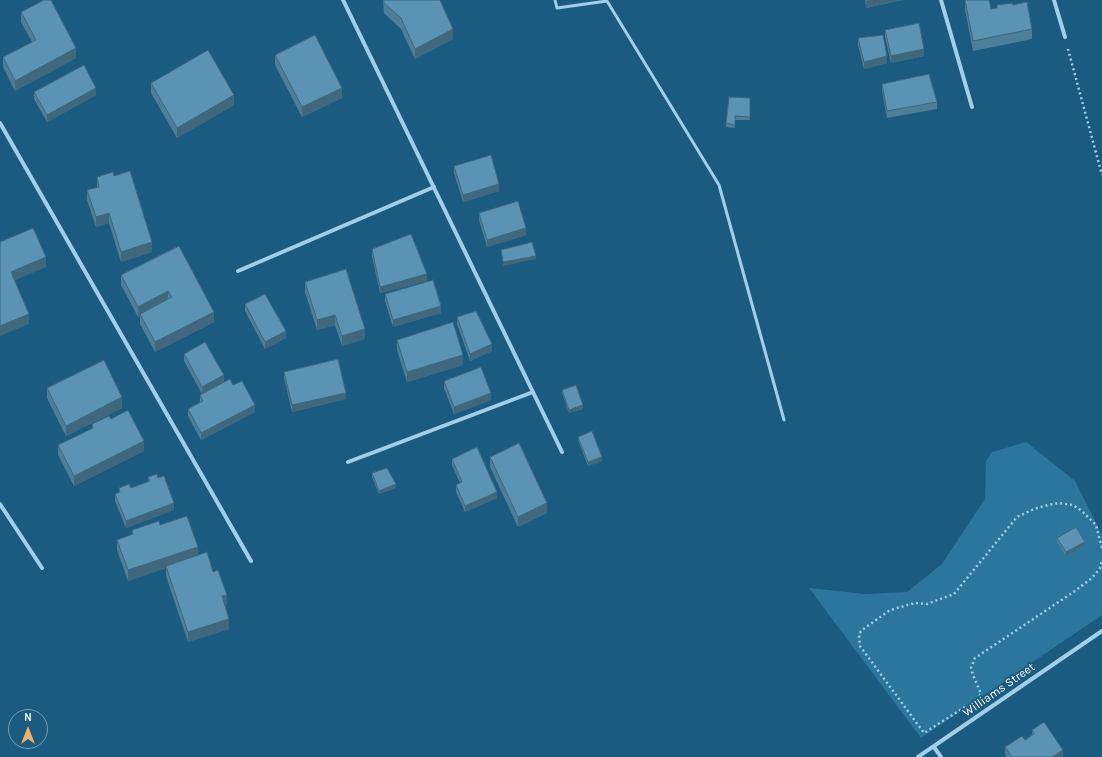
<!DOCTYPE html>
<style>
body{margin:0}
#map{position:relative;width:1102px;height:757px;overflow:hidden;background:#1c5b80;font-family:Karla,sans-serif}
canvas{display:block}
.north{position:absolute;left:8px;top:709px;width:40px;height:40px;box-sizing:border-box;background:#1c5b80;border:1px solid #779db3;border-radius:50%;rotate:0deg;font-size:11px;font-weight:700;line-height:16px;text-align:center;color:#fff}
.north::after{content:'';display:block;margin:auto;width:14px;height:18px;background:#faaf5e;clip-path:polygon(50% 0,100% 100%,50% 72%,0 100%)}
</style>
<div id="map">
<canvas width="1102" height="757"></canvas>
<div class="north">N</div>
</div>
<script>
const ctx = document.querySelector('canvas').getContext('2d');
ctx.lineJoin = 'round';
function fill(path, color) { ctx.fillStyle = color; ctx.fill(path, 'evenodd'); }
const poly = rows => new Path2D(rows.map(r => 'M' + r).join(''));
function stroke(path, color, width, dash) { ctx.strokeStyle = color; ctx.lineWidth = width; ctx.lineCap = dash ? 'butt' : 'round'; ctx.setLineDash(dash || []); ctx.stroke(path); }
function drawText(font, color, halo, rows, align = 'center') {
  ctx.font = font + ' Karla,sans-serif'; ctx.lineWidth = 4; ctx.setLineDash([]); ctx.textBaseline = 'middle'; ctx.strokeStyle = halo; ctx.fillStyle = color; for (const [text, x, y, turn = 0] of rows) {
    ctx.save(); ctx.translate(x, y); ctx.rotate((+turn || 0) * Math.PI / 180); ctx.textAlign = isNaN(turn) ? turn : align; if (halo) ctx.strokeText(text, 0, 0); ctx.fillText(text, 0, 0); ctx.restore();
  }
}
fill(poly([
 [1026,442,1075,481,1102,535,1102,615,921,738,809,588,865,594,907,592,942,564,985,499,986,461,992,452]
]), '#2c759d');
stroke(poly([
 [1068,49,1102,175],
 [976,700,981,694,973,675,971,668,975,658,1072,593,1092,578,1100,568,1102,560],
 [965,707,924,733,860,646,859,634,862,630,890,610,915,603,927,604,954,594,1017,517,1034,509,1048,505,1059,503,1073,505,1082,511,1096,525,1102,549]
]), '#a0cfe9', 2.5, [2, 3]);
stroke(poly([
 [555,0,557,8,607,1,719,185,784,420]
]), '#a0cfe9', 3);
stroke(poly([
 [343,0,562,452],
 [941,0,972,107],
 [1054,0,1065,37],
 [0,123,251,561],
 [238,271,434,187],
 [348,462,533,392],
 [0,504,42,568],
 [934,747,941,757],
 [918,757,1102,631]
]), '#a0cfe9', 4);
fill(poly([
 [383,0,440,0,453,39,415,59,401,29,384,13],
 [865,0,903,0,866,8],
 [965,0,991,9,1013,5,1032,29,1032,39,973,51,965,10],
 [21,12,76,58,15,91,3,67,3,57,32,42,21,22],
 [885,30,924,56,891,63,885,37],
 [858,38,887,63,864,69,858,45],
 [275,55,342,98,302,117,275,65],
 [151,83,234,105,177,138,151,93],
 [882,84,937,102,937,109,887,118,882,91],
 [34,92,96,95,47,122,34,99],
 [750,98,750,120,735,120,735,128,726,127,726,123],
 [454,166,499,191,463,202,454,173],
 [114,176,152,252,121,262,109,223,96,227,87,200,87,190,97,187,97,177],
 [479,213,526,235,487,247,479,220],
 [179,246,214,322,155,352,140,324,140,316,138,317,121,285,121,275],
 [372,249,427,281,380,293,372,256],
 [305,282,365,339,342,346,335,325,317,330,305,292],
 [385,294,441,313,393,327,385,301],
 [245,304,286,338,265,349,245,311],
 [457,317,492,351,470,361,457,324],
 [397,340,463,365,407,382,397,350],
 [184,354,224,382,213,388,233,385,255,412,201,440,188,416,188,409,200,402,200,395,202,394,184,361],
 [284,372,346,399,292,412,284,378],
 [444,381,491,400,454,414,444,388],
 [47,388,122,408,66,436,47,398],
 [562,390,583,409,569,413,562,393],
 [111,419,144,451,74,486,58,455,58,445,92,429,92,424],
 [578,437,602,461,588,466,578,440],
 [490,457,547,513,518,527,490,467],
 [452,459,497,498,465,512,456,492,456,485,460,483,452,465],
 [372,473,396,488,379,494,372,477],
 [148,477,158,478,174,510,126,528,115,501,115,494,119,493,119,488,131,488,148,482],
 [160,525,198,555,213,572,227,605,225,605,229,629,188,642,166,576,166,568,128,581,117,550,117,540,132,535,132,530],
 [1057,538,1085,545,1066,556,1057,542],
 [1032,730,1063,757,1007,757,1005,754,1005,747,1025,740,1032,736]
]), '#4d7e9a');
fill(poly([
 [871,0,903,0,866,8,866,1],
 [453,29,453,39,415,59,415,49],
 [76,48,76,58,15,91,15,81],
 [924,49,924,56,891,63,891,56],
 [887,56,887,63,864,69,864,62],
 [96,88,96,95,47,122,47,115],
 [342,88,342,98,302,117,302,107],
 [234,95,234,105,177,138,177,128],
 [499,184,499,191,463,202,463,195],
 [109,213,109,223,96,227,96,217],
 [526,228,526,235,487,247,487,240],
 [152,242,152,252,121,262,121,252],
 [536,256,536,259,503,266,503,262],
 [46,257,46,267,11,282,11,272],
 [427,274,427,281,380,293,380,287],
 [168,291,168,301,140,314,140,316,138,317,138,307],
 [441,306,441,313,393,327,393,320],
 [214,312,214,322,155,352,155,342],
 [29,314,29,324,0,336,0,326],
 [335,315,335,325,317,330,317,320],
 [365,329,365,339,342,346,342,336],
 [286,331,286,338,265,349,265,342],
 [492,344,492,351,470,361,470,354],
 [463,355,463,365,407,382,407,372],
 [224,375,224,382,202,394,202,387],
 [346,393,346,399,292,412,292,405],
 [491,393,491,400,454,414,454,407],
 [122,397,122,408,66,436,66,426],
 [255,405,255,412,201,440,201,433],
 [583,405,583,409,569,413,569,410],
 [144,441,144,451,74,486,74,476],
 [602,457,602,461,588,466,588,462],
 [396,484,396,488,379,494,379,491],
 [497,492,497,498,465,512,465,506],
 [174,503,174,510,126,528,126,521],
 [547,503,547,513,518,527,518,517],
 [1085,542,1085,545,1066,556,1066,552],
 [198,547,198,557,166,566,166,568,128,581,128,570],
 [227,595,227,605,222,606,222,596],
 [229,619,229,629,188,642,188,632],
 [1063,750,1063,757,1052,757]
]), '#3f677d');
const building = poly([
 [44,0,51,0,76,48,15,81,3,57,36,40,21,12,44,0],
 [384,0,440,0,453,29,415,49,401,18,384,3,384,0],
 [965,0,989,0,991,9,997,8,997,5,1012,3,1013,5,1027,2,1032,29,973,41,965,0],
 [919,23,924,49,891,56,885,30,919,23],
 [315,35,342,88,302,107,275,55,315,35],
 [883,35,887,56,864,62,858,38,883,35],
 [208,50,234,95,177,128,151,83,208,50],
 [84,65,96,88,47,115,34,92,84,65],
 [929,74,937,102,887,111,882,84,929,74],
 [729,97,750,98,750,117,735,116,735,125,726,123,729,97],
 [491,155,499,184,463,195,454,166,491,155],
 [130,171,152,242,121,252,109,213,96,217,87,190,99,187,97,177,113,172,114,176,130,171],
 [518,201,526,228,487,240,479,213,518,201],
 [33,228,46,257,11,272,29,314,0,326,0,242,33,228],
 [411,234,427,274,380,287,372,249,411,234],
 [532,242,536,256,503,262,501,250,532,242],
 [179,246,214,312,155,342,140,314,172,297,168,291,138,307,121,275,179,246],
 [346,269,365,329,342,336,335,315,317,320,305,282,346,269],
 [433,280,441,306,393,320,385,294,433,280],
 [265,294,286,331,265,342,245,304,265,294],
 [476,311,492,344,470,354,457,317,476,311],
 [453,322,463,355,407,372,397,340,453,322],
 [205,342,224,375,202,387,184,354,205,342],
 [338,359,346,393,292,405,284,372,338,359],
 [104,360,122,397,66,426,47,388,104,360],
 [481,367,491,393,454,407,444,381,481,367],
 [230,379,233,385,242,381,255,405,201,433,188,409,203,401,200,395,230,379],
 [576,385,583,405,569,410,562,390,576,385],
 [128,410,144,441,74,476,58,445,93,428,92,424,109,416,111,419,128,410],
 [592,431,602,457,588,462,578,437,592,431],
 [519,443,547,503,518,517,490,457,519,443],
 [477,447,497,492,465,506,456,485,462,482,452,459,477,447],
 [387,468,396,484,379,491,372,473,387,468],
 [157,474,158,478,164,476,174,503,126,521,115,494,120,492,119,488,129,484,131,488,150,481,148,477,157,474],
 [187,516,198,547,128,570,117,540,133,534,132,530,159,521,160,525,187,516],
 [1076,527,1085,542,1066,552,1057,538,1076,527],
 [207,552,213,572,218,570,227,595,222,596,229,619,188,632,166,566,207,552],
 [1044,722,1063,750,1052,757,1012,757,1005,747,1022,736,1025,740,1034,734,1032,730,1044,722]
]);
fill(building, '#5a93b3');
stroke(building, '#3f677d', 1);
drawText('12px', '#fff', '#1c5b80', [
 ["Williams Street",999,690,-35]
]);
</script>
